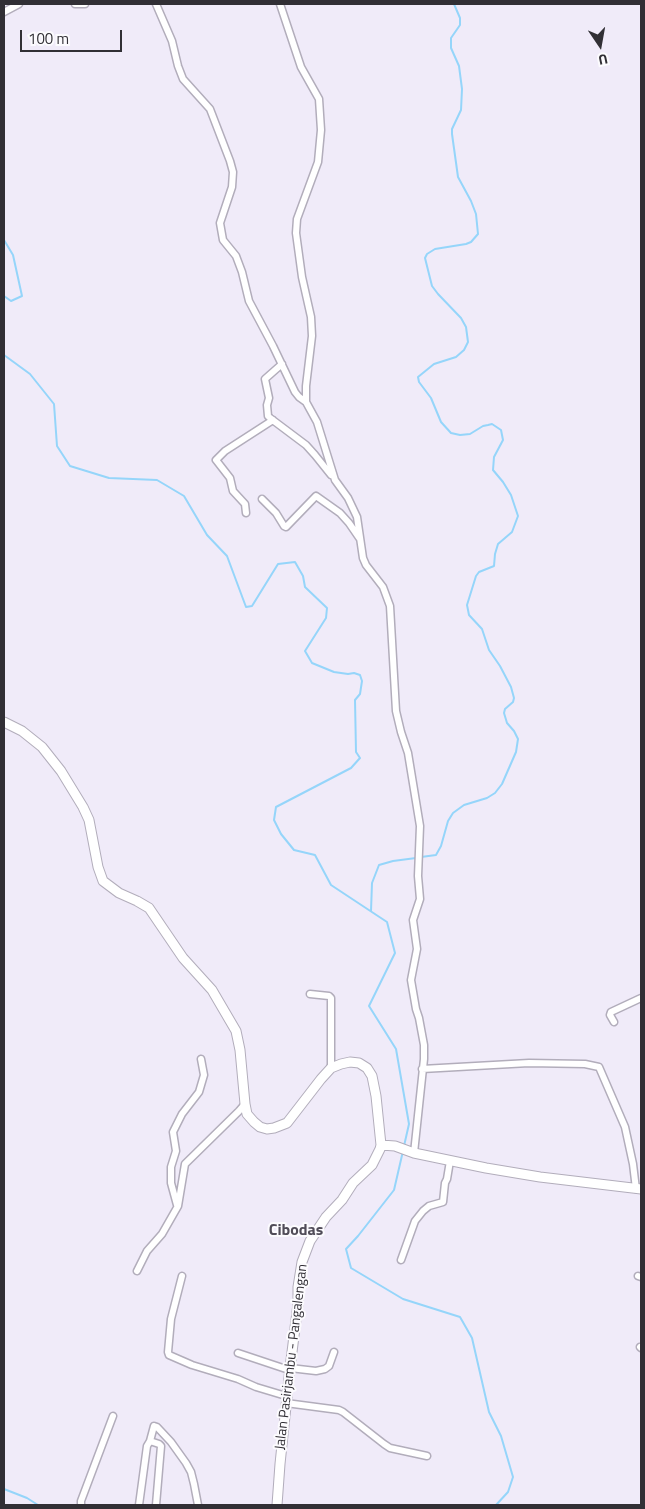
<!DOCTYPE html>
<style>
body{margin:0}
#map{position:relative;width:645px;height:1509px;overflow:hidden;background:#f0ebf9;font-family:"Titillium Web",sans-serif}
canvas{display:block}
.frame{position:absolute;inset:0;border:5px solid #312f35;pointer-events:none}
.north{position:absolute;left:575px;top:20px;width:50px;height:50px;-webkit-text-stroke:4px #fcfbfe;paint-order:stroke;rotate:168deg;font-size:14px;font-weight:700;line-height:20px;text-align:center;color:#312f35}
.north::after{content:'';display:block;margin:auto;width:18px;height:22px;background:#312f35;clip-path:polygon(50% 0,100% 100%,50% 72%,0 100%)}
.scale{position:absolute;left:20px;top:30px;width:102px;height:22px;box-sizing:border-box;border:2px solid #312f35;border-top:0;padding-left:6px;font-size:15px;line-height:18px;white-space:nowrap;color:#312f35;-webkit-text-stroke:4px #fcfbfe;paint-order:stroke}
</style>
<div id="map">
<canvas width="645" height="1509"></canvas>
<div class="frame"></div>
<div class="north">U</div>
<div class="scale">100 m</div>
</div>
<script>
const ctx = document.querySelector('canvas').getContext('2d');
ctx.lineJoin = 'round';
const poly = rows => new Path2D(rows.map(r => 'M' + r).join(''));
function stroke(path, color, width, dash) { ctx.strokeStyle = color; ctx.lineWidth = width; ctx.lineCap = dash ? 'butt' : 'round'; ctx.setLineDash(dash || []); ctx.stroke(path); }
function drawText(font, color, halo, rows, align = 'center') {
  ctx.font = font + ' "Titillium Web",sans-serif'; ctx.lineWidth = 4; ctx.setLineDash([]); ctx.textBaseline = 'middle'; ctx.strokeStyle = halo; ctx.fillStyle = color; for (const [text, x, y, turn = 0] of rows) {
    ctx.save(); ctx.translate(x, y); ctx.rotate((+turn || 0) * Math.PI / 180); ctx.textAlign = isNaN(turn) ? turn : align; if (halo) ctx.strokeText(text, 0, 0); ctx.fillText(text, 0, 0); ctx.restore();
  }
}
stroke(poly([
 [4,240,13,255,22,296,11,301,4,296],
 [4,355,30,374,54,404,57,446,70,466,109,478,157,480,184,496,207,535,227,556,246,607,252,606,278,564,295,562,303,576,305,587,327,608,326,618,305,651,312,663,334,672,348,674,354,673,360,675,362,681,360,694,355,700,356,752,360,758,351,768,276,807,274,820,281,834,294,850,315,855,331,885,387,922,395,953,369,1006,396,1049,409,1124,404,1146],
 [421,857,436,855,441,846,448,821,453,813,464,805,487,798,495,793,502,784,516,752,518,739,514,731,507,723,504,713,505,709,513,702,514,698,511,687,500,666,489,650,482,629,469,615,467,605,476,576,479,572,494,566,495,554,498,544,512,532,518,516,511,495,503,482,493,470,494,457,503,440,501,430,492,424,488,425,483,426,470,434,460,435,451,433,441,422,431,398,419,382,418,377,434,364,456,357,464,350,468,342,466,327,461,318,438,294,432,286,425,258,427,254,435,249,466,244,471,242,478,234,476,214,471,201,458,177,452,134,452,129,461,110,462,89,459,66,451,48,451,38,460,25,460,18,454,4],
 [371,911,372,883,379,865,393,861,416,858],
 [403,1151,394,1190,358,1236,346,1249,351,1268,403,1299,460,1317,472,1338,489,1412,501,1436,513,1477,508,1492,496,1505],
 [4,1489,27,1498,38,1505]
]), '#95d5fa', 2);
const minor = poly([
 [75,4,85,4],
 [156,4,172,41,178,66,183,79,210,109,230,161,233,172,232,187,220,223,223,240,236,256,242,272,249,301,273,346,295,392,299,397,306,402],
 [280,4,301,67,319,99,321,130,318,162,297,219,296,233,302,277,311,317,312,336,306,386,306,402,317,422,335,480,348,498,357,517,363,558,366,565,383,587,390,606,396,711,401,732,408,753,420,826,418,876,420,899,413,920,417,949,411,980,416,1009,419,1018,424,1045,424,1059,414,1153],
 [4,12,19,4],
 [282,364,265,379,269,398,267,405,268,416,270,418,306,445,315,455,331,475],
 [262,499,276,513,284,526,286,527,316,496,340,513,349,523,360,539],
 [246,513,245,504,233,491,230,478,216,460,225,451,273,420],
 [310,994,329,996,331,998,331,1068],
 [614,1022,610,1015,611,1012,641,998],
 [422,1069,529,1063,585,1064,599,1067,625,1127,633,1164,636,1189],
 [177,1205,171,1183,171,1167,176,1151,173,1132,182,1114,199,1092,204,1075,201,1059],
 [401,1260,415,1221,423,1211,429,1206,443,1202,445,1183,447,1179,450,1161],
 [137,1271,147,1251,162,1234,178,1206,185,1164,239,1111,245,1104],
 [182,1276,171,1319,168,1352,169,1355,192,1365,238,1379,256,1387,286,1396],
 [638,1276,641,1277],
 [640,1347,641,1348],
 [238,1353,289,1370],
 [290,1368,316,1371,325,1369,329,1366,334,1352],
 [286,1403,339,1410,343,1412,384,1444,390,1448,427,1456],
 [150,1441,154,1426,157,1427,171,1442,186,1463,191,1472,194,1484,198,1505],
 [81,1505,81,1501,113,1416],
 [139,1505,147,1446,150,1441,159,1444,161,1446,156,1505]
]);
const secondary = poly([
 [4,722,22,731,42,747,61,771,83,807,89,820,98,867,103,881,119,893,137,901,149,908,183,958,212,990,236,1031,240,1050,245,1104,247,1114,254,1122,260,1127,267,1129,274,1128,287,1123,321,1079,331,1068,341,1064,350,1062,359,1063,367,1068,372,1076,376,1096,381,1145,380,1149,372,1165,353,1183,342,1200,326,1217,310,1241,302,1262,298,1287,298,1304,290,1368,280,1464,277,1505],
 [381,1145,395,1146,414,1153,486,1168,540,1177,641,1189]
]);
stroke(minor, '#b2adbb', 9);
stroke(secondary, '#b2adbb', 11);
stroke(minor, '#fff', 6);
stroke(secondary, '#fff', 9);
drawText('14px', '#312f35', '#fcfbfe', [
 ["Jalan Pasirjambu - Pangalengan",292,1357,-83]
]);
drawText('bold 16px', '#504c58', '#fcfbfe', [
 ["Cibodas",296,1231]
]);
</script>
